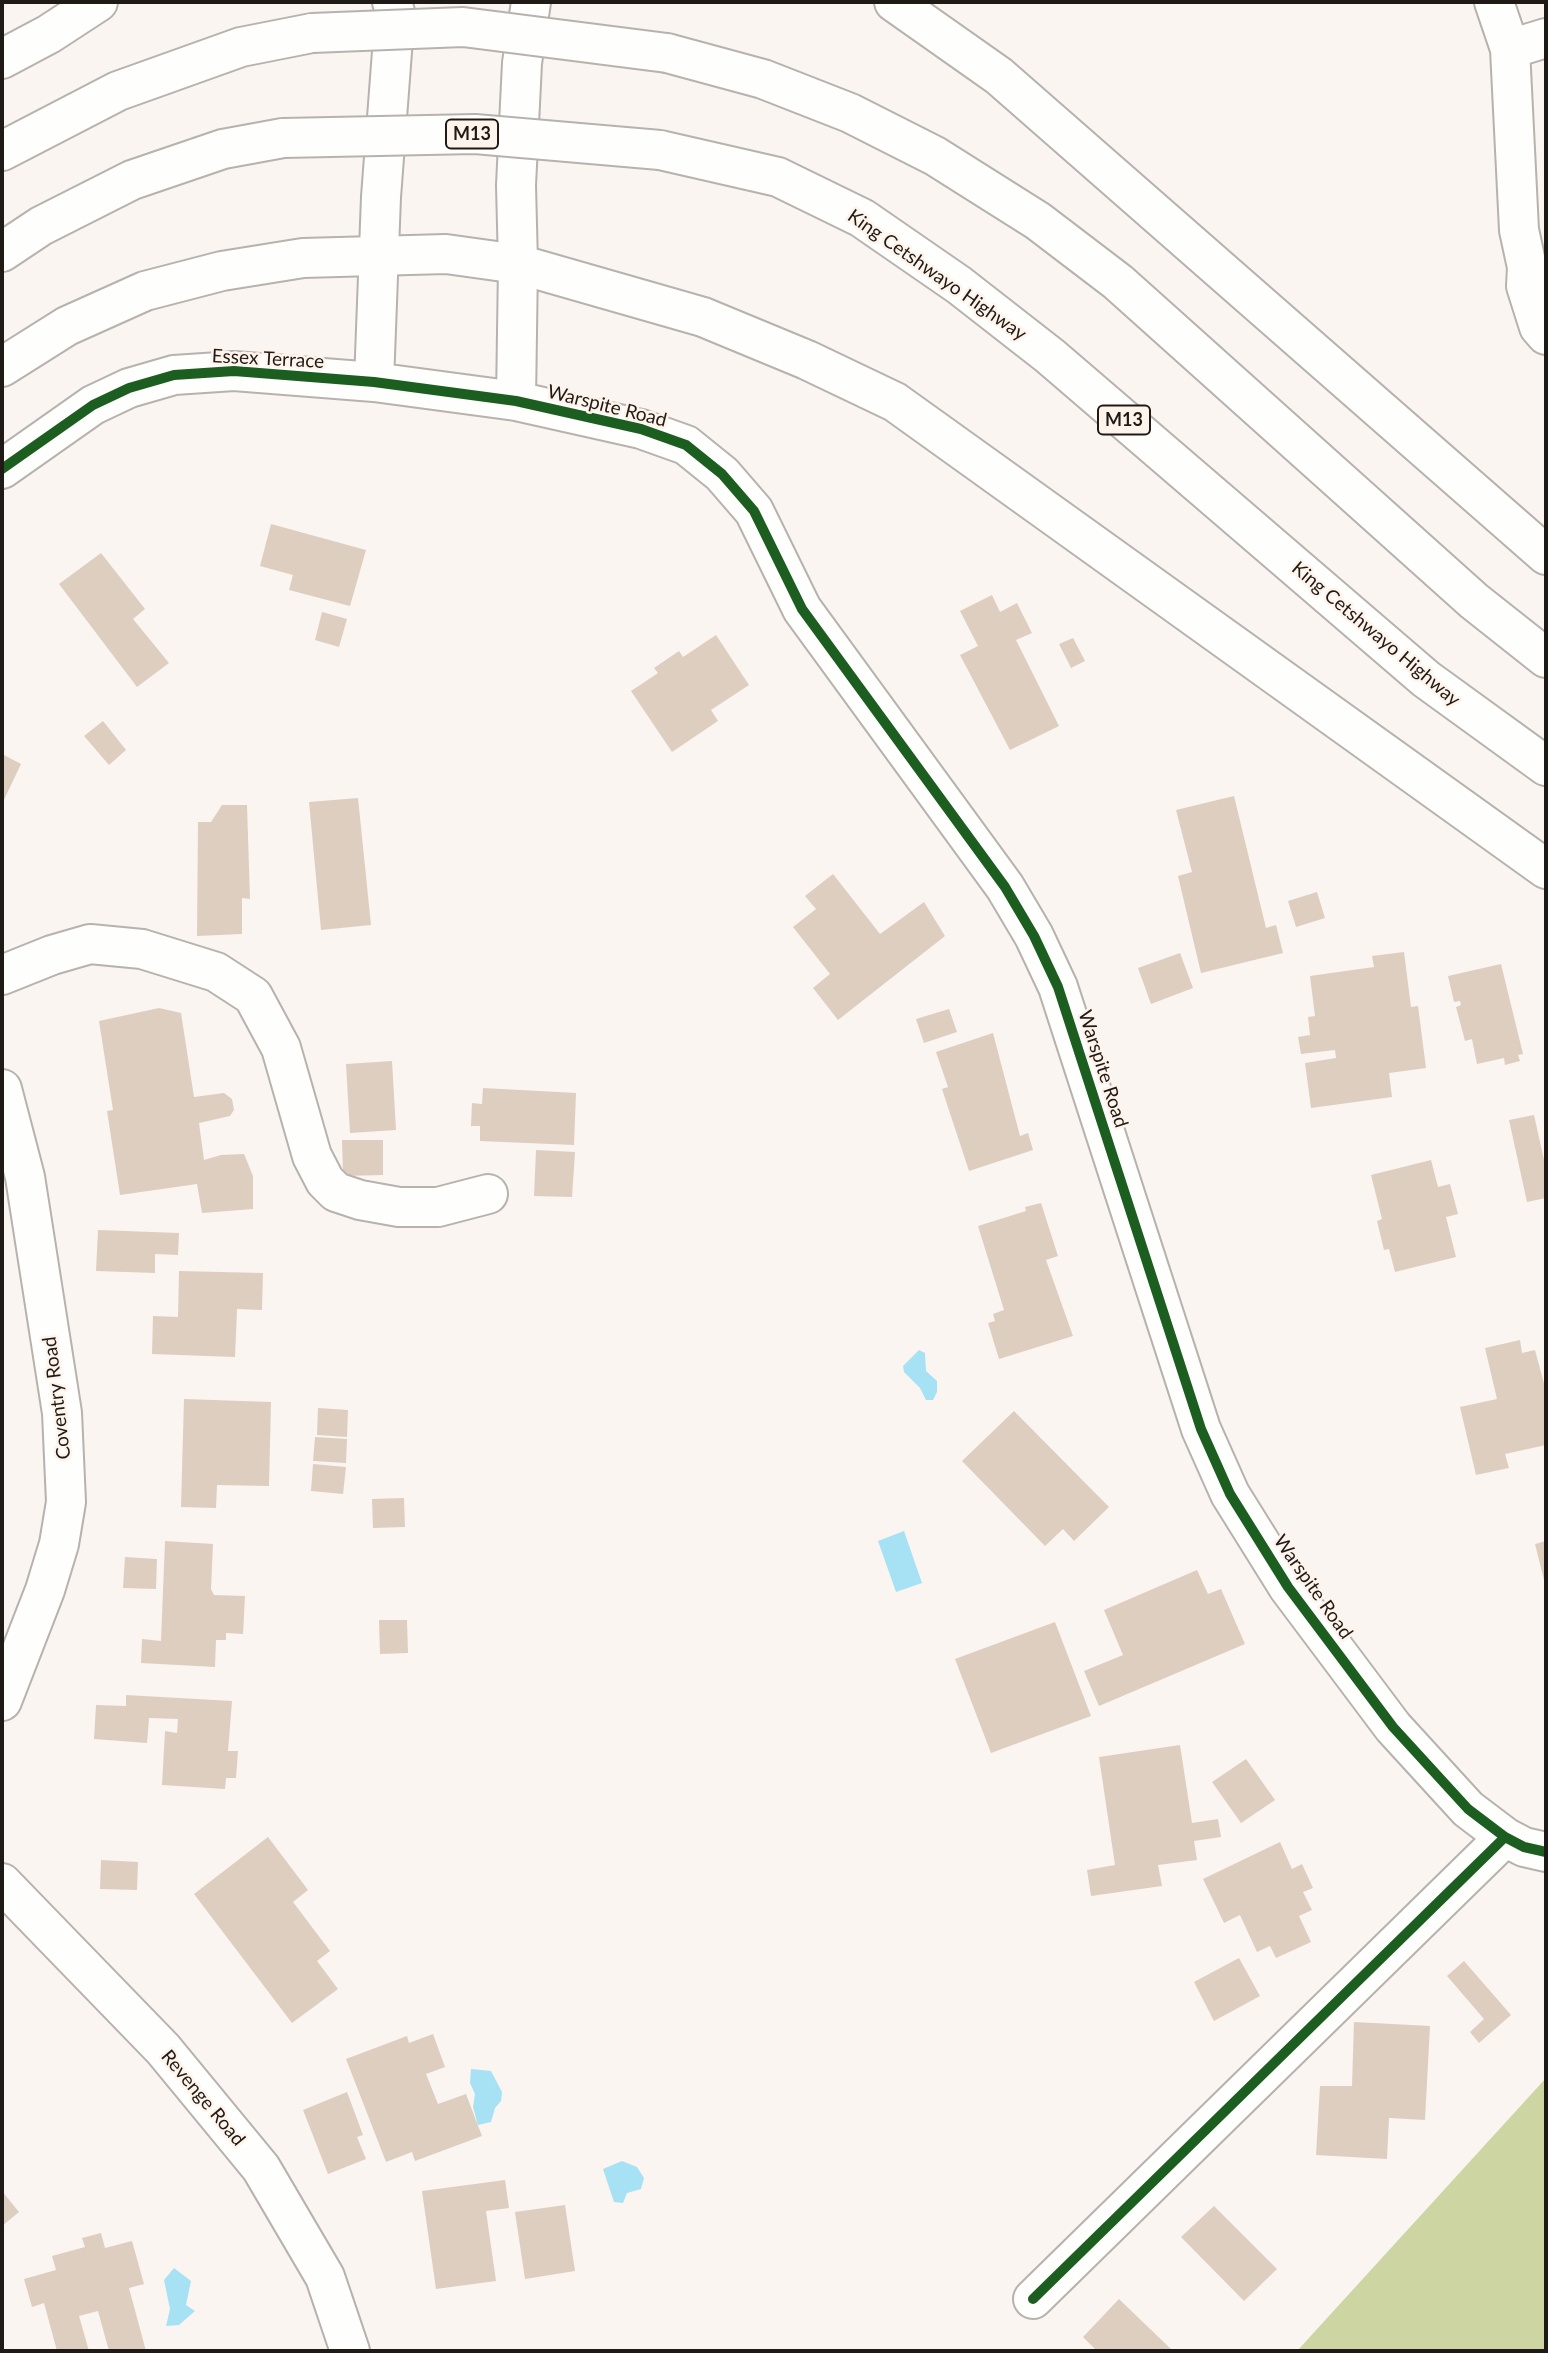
<!DOCTYPE html>
<style>
body{margin:0}
#map{position:relative;width:1548px;height:2353px;overflow:hidden;background:#faf5f0;font-family:Lato,sans-serif}
canvas{display:block}
.frame{position:absolute;inset:0;border:4px solid #201a16;pointer-events:none}
</style>
<div id="map">
<canvas width="1548" height="2353"></canvas>
<div class="frame"></div>
</div>
<script>
const ctx = document.querySelector('canvas').getContext('2d');
ctx.lineJoin = 'round';
function fill(path, color) { ctx.fillStyle = color; ctx.fill(path, 'evenodd'); }
const poly = rows => new Path2D(rows.map(r => 'M' + r).join(''));
function stroke(path, color, width, dash) { ctx.strokeStyle = color; ctx.lineWidth = width; ctx.lineCap = dash ? 'butt' : 'round'; ctx.setLineDash(dash || []); ctx.stroke(path); }
function drawText(font, color, halo, rows, align = 'center') {
  ctx.font = font + ' Lato,sans-serif'; ctx.lineWidth = 5; ctx.setLineDash([]); ctx.textBaseline = 'middle'; ctx.strokeStyle = halo; ctx.fillStyle = color; for (const [text, x, y, turn = 0] of rows) {
    ctx.save(); ctx.translate(x, y); ctx.rotate((+turn || 0) * Math.PI / 180); ctx.textAlign = isNaN(turn) ? turn : align; if (halo) ctx.strokeText(text, 0, 0); ctx.fillText(text, 0, 0); ctx.restore();
  }
}
fill(poly([
 [1546,2078,1546,2351,1297,2351]
]), '#cdd6a3');
fill(poly([
 [919,1350,925,1353,926,1371,937,1381,937,1392,933,1400,926,1400,920,1388,904,1372,903,1366],
 [904,1531,922,1583,896,1592,878,1541],
 [471,2069,491,2071,502,2092,501,2101,495,2108,491,2122,478,2125,473,2107,475,2094,470,2083],
 [622,2161,637,2167,644,2178,641,2189,627,2193,623,2203,614,2202,603,2169],
 [174,2268,191,2281,186,2305,195,2311,179,2325,166,2326,170,2309,164,2280]
]), '#a7e1f4');
fill(poly([
 [271,524,366,550,350,606,289,590,293,575,260,566],
 [101,553,145,609,133,619,169,663,137,687,59,584],
 [992,595,1000,612,1017,603,1032,633,1016,640,1059,726,1010,750,960,655,978,646,960,611],
 [322,612,347,619,339,647,315,640],
 [716,635,749,685,711,710,718,721,672,752,631,691,658,673,654,668,679,651,683,657],
 [1073,638,1085,661,1071,668,1059,644],
 [103,721,126,750,109,765,84,736],
 [2,754,21,764,2,804],
 [1234,796,1266,928,1276,925,1283,953,1201,973,1178,876,1192,872,1176,810],
 [358,798,371,925,321,930,309,802],
 [222,805,247,805,250,899,242,898,242,934,197,936,198,822,211,822],
 [833,874,880,934,924,902,945,936,838,1020,813,988,830,974,793,927,816,909,805,896],
 [1317,892,1325,918,1296,927,1288,901],
 [1404,952,1411,1007,1418,1006,1426,1068,1389,1073,1392,1097,1311,1108,1305,1063,1336,1058,1335,1050,1301,1054,1298,1037,1310,1035,1308,1017,1315,1016,1310,976,1374,967,1372,956],
 [1180,953,1193,988,1151,1004,1138,968],
 [1501,964,1523,1054,1518,1055,1520,1061,1505,1065,1504,1058,1477,1064,1472,1039,1465,1041,1456,1007,1461,1005,1460,1001,1454,1002,1448,976],
 [159,1008,181,1013,194,1097,224,1093,232,1099,234,1110,230,1116,199,1123,204,1160,221,1155,244,1154,253,1176,253,1209,202,1213,197,1184,120,1195,107,1111,113,1110,99,1021],
 [949,1009,957,1032,924,1043,916,1019],
 [993,1033,1020,1136,1028,1133,1033,1150,969,1171,942,1089,948,1087,936,1052],
 [392,1061,396,1130,350,1133,346,1064],
 [483,1088,576,1093,574,1145,480,1141,480,1126,471,1126,472,1103,482,1104],
 [1534,1115,1546,1169,1546,1198,1527,1202,1509,1120],
 [342,1140,383,1140,383,1175,343,1176],
 [536,1150,575,1152,572,1197,534,1196],
 [1431,1160,1438,1187,1450,1184,1458,1214,1446,1217,1456,1257,1395,1272,1389,1249,1384,1250,1377,1221,1382,1219,1371,1175],
 [1041,1203,1058,1256,1046,1260,1073,1336,999,1359,988,1323,995,1321,993,1314,1004,1310,978,1226,1026,1211,1025,1207],
 [98,1230,179,1233,178,1255,155,1254,155,1273,96,1271],
 [179,1271,263,1273,262,1310,237,1309,235,1357,152,1354,153,1316,178,1317],
 [1520,1340,1522,1353,1535,1350,1546,1391,1546,1445,1505,1454,1509,1468,1476,1475,1460,1407,1497,1399,1485,1348],
 [184,1399,271,1402,269,1486,217,1485,216,1508,181,1507],
 [318,1408,348,1410,347,1437,317,1435],
 [1014,1411,1109,1507,1074,1541,1063,1529,1045,1546,962,1461],
 [315,1437,347,1439,346,1463,313,1461],
 [313,1464,346,1467,343,1494,311,1491],
 [404,1498,405,1527,373,1528,372,1499],
 [165,1541,213,1544,211,1589,214,1595,245,1596,243,1634,226,1633,226,1640,216,1640,215,1667,141,1663,142,1639,161,1641],
 [1546,1541,1546,1584,1545,1584,1535,1544],
 [125,1557,157,1559,156,1589,123,1588],
 [1197,1570,1208,1594,1221,1589,1245,1644,1099,1706,1084,1671,1123,1655,1104,1610],
 [379,1620,407,1620,408,1653,380,1654],
 [1055,1622,1091,1716,991,1753,955,1659],
 [126,1695,232,1701,228,1751,238,1751,236,1778,226,1778,225,1789,162,1785,165,1731,177,1733,178,1719,149,1718,147,1743,94,1739,96,1705,126,1706],
 [1180,1745,1192,1823,1218,1819,1221,1837,1194,1841,1197,1860,1158,1865,1162,1886,1091,1896,1087,1870,1115,1865,1099,1757],
 [1246,1759,1275,1800,1241,1823,1212,1782],
 [268,1837,308,1890,293,1902,330,1951,317,1961,338,1989,292,2023,194,1894],
 [1280,1842,1292,1869,1302,1864,1313,1888,1303,1892,1312,1910,1299,1916,1311,1942,1276,1958,1270,1946,1257,1952,1240,1915,1224,1923,1203,1879],
 [101,1860,138,1862,137,1890,100,1889],
 [1239,1958,1260,1996,1214,2021,1194,1982],
 [1464,1961,1511,2015,1479,2043,1470,2032,1484,2019,1447,1976],
 [1354,2022,1430,2026,1425,2120,1389,2118,1387,2159,1316,2155,1320,2086,1352,2086],
 [433,2034,445,2067,426,2074,438,2104,466,2094,482,2136,415,2161,412,2152,386,2162,346,2059,407,2036,409,2043],
 [347,2092,363,2135,357,2137,366,2159,328,2174,303,2110],
 [505,2180,509,2208,486,2211,496,2281,436,2289,422,2191],
 [2,2191,19,2212,2,2226],
 [565,2205,575,2271,525,2279,515,2212],
 [1214,2206,1277,2269,1244,2301,1181,2237],
 [101,2233,105,2248,132,2241,144,2284,129,2288,146,2351,109,2351,98,2311,79,2316,89,2351,57,2351,44,2303,32,2307,24,2279,56,2270,52,2256,85,2247,82,2238],
 [1119,2299,1173,2351,1097,2351,1083,2337]
]), '#decec0');
const minor = poly([
 [1494,2,1510,49,1519,230,1527,267,1526,286,1539,327,1546,335],
 [1510,49,1546,38],
 [374,382,381,197,395,12,392,2],
 [516,401,518,264,516,185,522,63,531,2],
 [2,469,93,405,129,388,174,375,234,371,374,382,516,401,641,429,686,445,722,474,754,511,802,609,1005,887,1034,936,1058,987,1201,1429,1230,1494,1288,1587,1393,1727,1468,1809,1505,1837,1524,1847,1546,1852],
 [2,975,52,955,90,944,142,949,216,972,253,996,281,1048,312,1156,325,1181,336,1192,360,1200,399,1207,438,1207,488,1194],
 [2,1089,25,1177,62,1413,66,1502,59,1544,45,1590,2,1701],
 [2,1883,163,2049,261,2168,325,2277,350,2351],
 [1033,2299,1505,1837]
]);
const highway = poly([
 [894,2,999,76,1546,555],
 [667,53,763,79,850,113,935,156,1038,221,1118,282,1474,601,1546,658],
 [2,59,49,34,98,2],
 [660,150,778,177,862,218,959,285,1050,356,1426,679,1546,766],
 [2,151,118,91,241,47,312,33],
 [2,252,41,226,132,180,223,149,283,138],
 [2,367,67,326,145,291,222,271,303,258,446,254,518,264,703,317,807,360,895,402,1546,869]
]);
stroke(minor, '#b7b2ad', 42);
stroke(highway, '#b7b2ad', 42);
stroke(minor, '#fefefd', 38);
stroke(highway, '#fefefd', 38);
const highwayBridge = poly([
 [312,33,463,27,667,53],
 [283,138,475,134,660,150]
]);
stroke(highwayBridge, '#b7b2ad', 42, []);
stroke(highwayBridge, '#fefefd', 38);
stroke(poly([
 [2,469,93,405,129,388,174,375,234,371,374,382,516,401,641,429,686,445,722,474,754,511,802,609,1005,887,1034,936,1058,987,1201,1429,1230,1494,1288,1587,1393,1727,1468,1809,1505,1837,1524,1847,1546,1852],
 [1033,2299,1505,1837]
]), '#1b5e20', 10);
for (const [x, y, w] of [
 [472,134,52],
 [1124,420,52]
]) { const box = new Path2D(); box.roundRect(x - w / 2, y - 14.5, w, 29, 5); ctx.fillStyle = '#fef4ec'; ctx.fill(box); stroke(box, '#201a16', 2); }
drawText('bold 18px', '#201a16', null, [
 ["M13",472,134],
 ["M13",1124,420]
]);
drawText('19px', '#201a16', '#fef4ec', [
 ["King Cetshwayo Highway",937,275,35],
 ["Essex Terrace",268,359,3],
 ["Warspite Road",607,406,14],
 ["King Cetshwayo Highway",1376,634,40],
 ["Warspite Road",1103,1069,72],
 ["Coventry Road",57,1398,-97],
 ["Warspite Road",1313,1587,55],
 ["Revenge Road",203,2098,50]
]);
</script>
